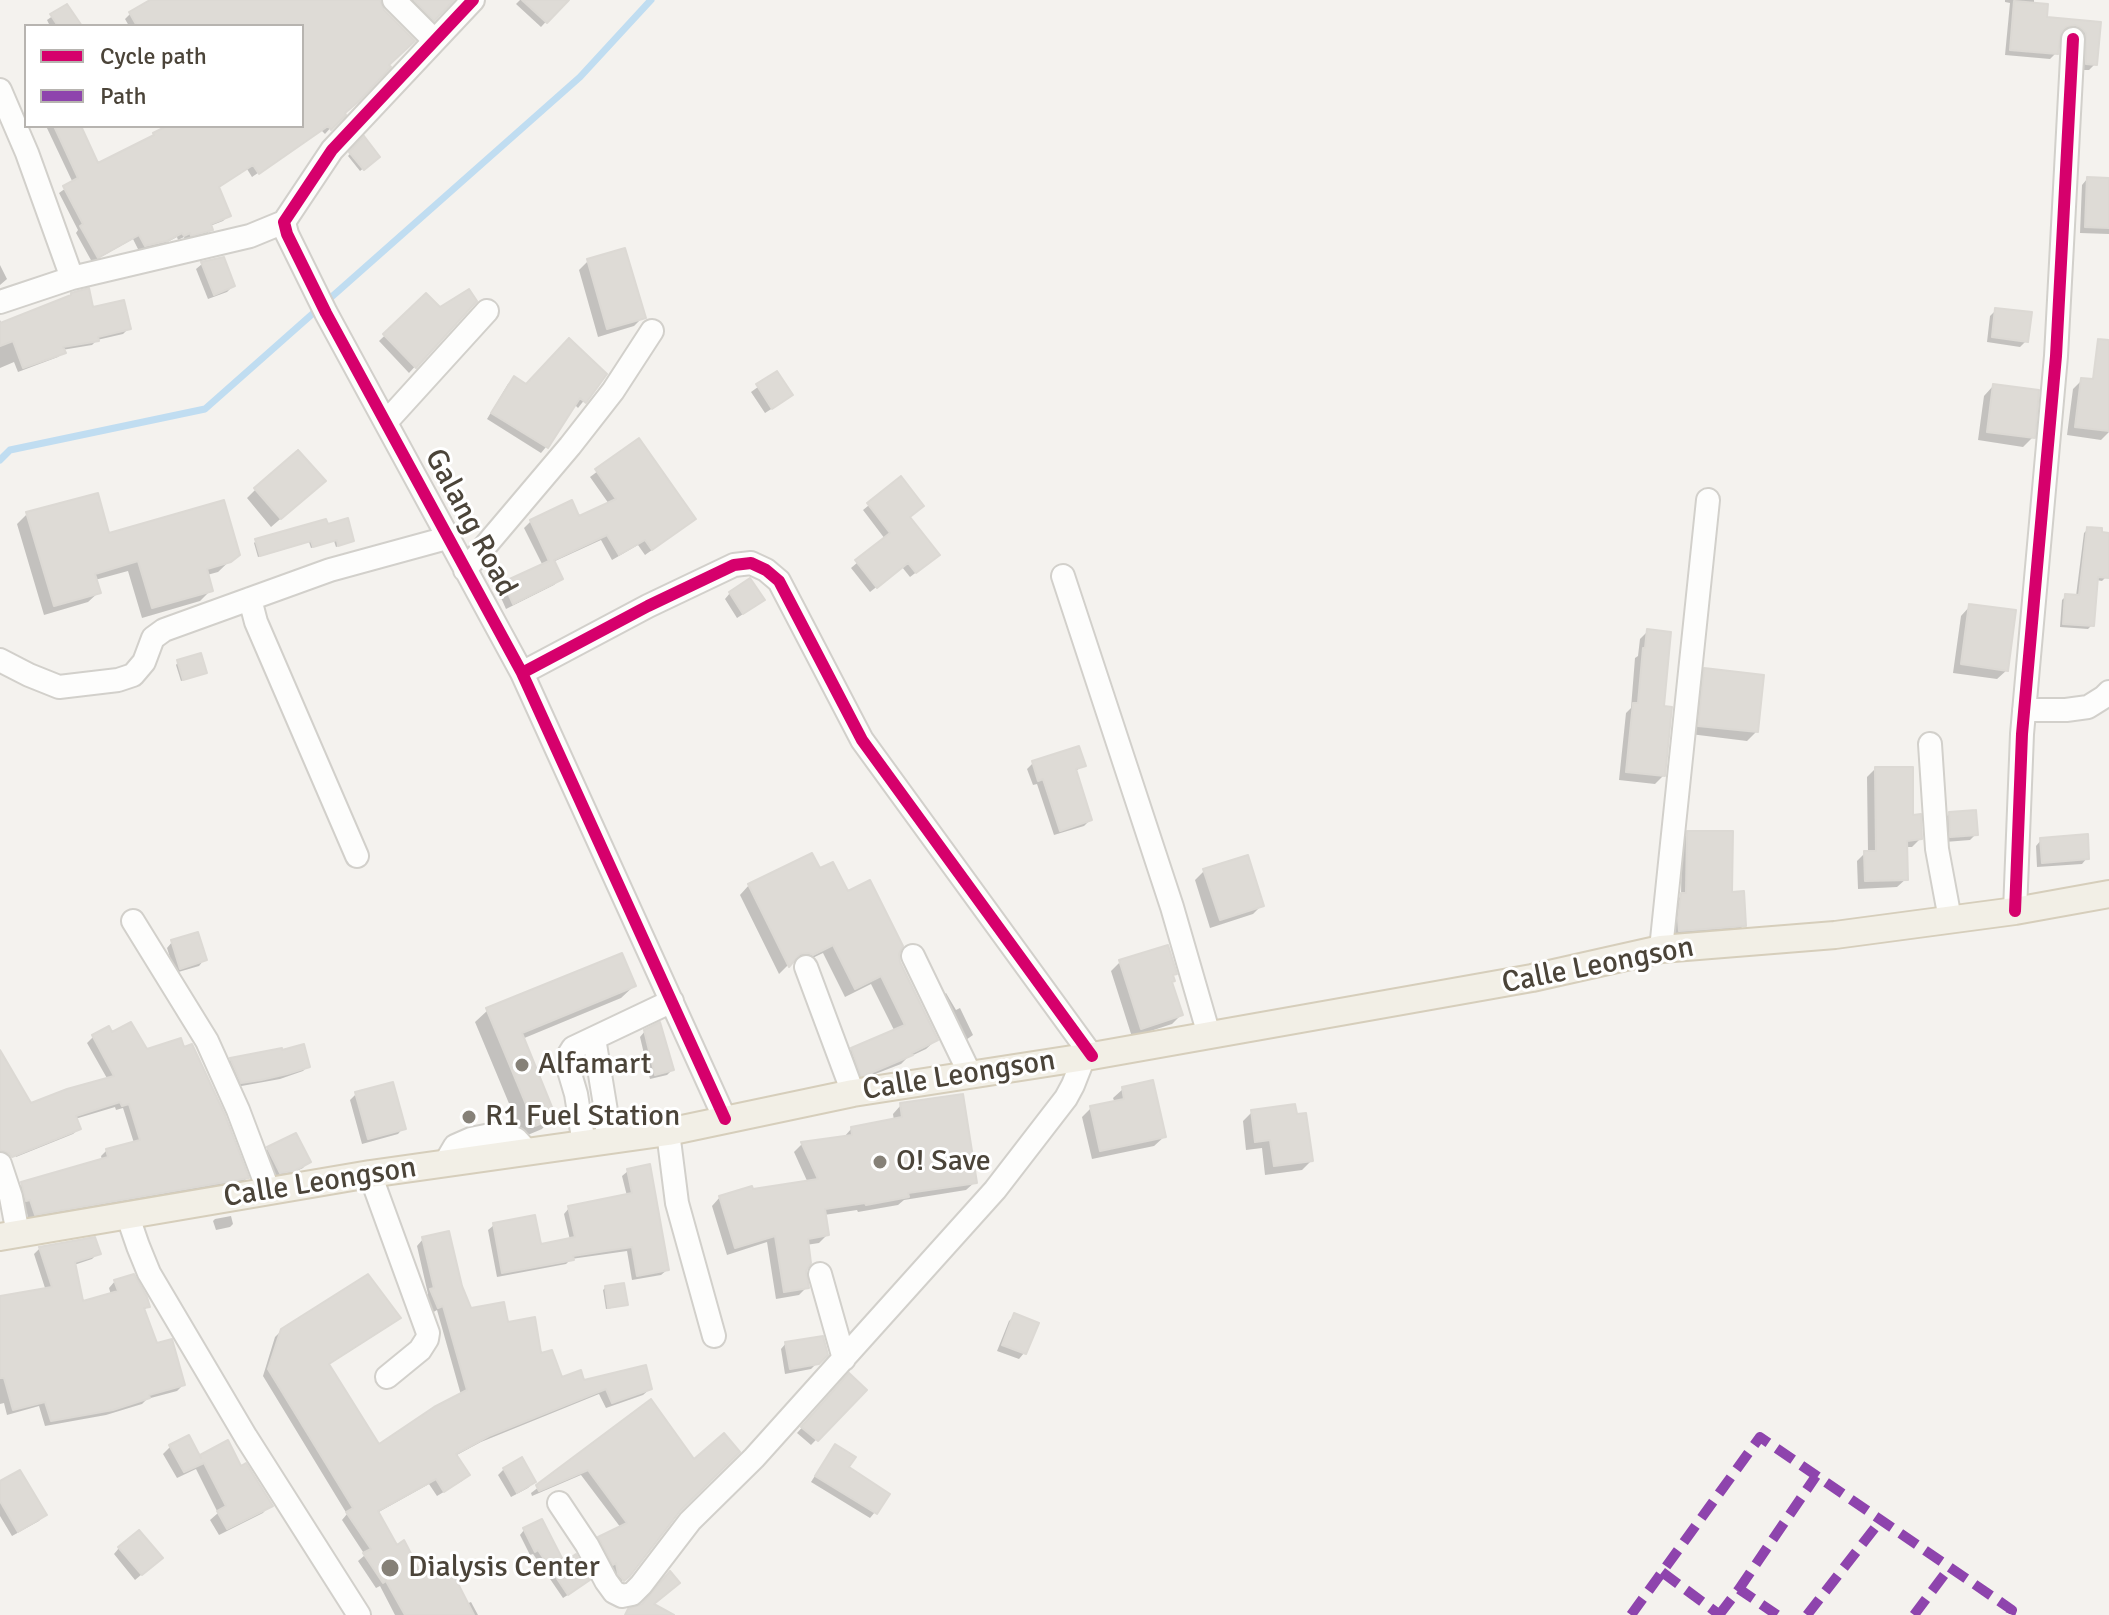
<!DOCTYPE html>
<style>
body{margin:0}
#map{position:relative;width:2109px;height:1615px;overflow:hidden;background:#f4f2ee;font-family:Signika,sans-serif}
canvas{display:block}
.legend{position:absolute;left:24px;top:24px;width:280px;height:104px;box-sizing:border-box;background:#fff;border:2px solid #b7b4b0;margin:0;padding:10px 14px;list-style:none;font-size:24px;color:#4b4439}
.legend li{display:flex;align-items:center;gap:16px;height:40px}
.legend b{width:40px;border:2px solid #b7b4b0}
</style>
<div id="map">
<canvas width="2109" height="1615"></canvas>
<ul class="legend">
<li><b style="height:10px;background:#d6006c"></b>Cycle path</li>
<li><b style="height:10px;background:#8e44ad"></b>Path</li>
</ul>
</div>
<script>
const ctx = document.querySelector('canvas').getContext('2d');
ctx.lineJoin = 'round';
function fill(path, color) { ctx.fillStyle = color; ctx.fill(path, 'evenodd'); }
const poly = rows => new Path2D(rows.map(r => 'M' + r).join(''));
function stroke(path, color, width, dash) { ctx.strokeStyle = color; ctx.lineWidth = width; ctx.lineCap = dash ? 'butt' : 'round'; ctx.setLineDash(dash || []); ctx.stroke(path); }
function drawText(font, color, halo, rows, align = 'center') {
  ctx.font = font + ' Signika,sans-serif'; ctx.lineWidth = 6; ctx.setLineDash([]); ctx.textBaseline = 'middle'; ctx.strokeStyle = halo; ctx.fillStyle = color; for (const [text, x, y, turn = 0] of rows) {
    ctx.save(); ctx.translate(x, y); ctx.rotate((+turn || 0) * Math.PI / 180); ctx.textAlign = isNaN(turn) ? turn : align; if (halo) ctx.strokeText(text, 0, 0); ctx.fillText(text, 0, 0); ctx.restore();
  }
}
fill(poly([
 [154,0,379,0,386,65,325,134,321,130,252,177,247,169,217,188,229,215,223,221,210,226,211,230,205,235,185,240,184,237,178,240,177,237,160,246,139,251,133,239,92,262,76,233,78,230,59,193,73,183,46,126,79,126,97,166,149,140,154,135,171,126,302,126,302,26,129,26,125,19,130,14],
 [403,0,451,0,428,25],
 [520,0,566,0,541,27,516,4],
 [2005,0,2034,0,2034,4,2045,19,2099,24,2095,64,2089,70,2081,70,2068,30,2059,32,2056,53,2050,59,2005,55,2010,3,2005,2],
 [67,6,81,26,50,26,47,20],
 [364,139,378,156,360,171,348,156],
 [2087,179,2109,180,2109,234,2080,233,2082,185],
 [588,261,643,317,634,326,598,337,579,270],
 [202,264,233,286,227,292,208,299,196,269],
 [0,265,7,279,0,285],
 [426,296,440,310,475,301,409,373,379,341],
 [91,309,128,329,123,334,97,340,92,345,62,350,63,352,58,357,18,372,14,362,0,368,0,320,2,325],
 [1996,310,2026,341,2020,347,1987,342,1990,316],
 [605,374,578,408,574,404,546,447,541,453,487,419,508,384,514,379,526,386],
 [776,374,784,401,765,413,751,392],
 [2082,380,2109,383,2109,432,2101,440,2067,435,2073,389],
 [1993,386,2033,437,2023,447,1978,440,1984,396],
 [638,441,687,525,645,555,638,545,612,560,601,540,553,562,561,579,554,585,506,609,498,591,504,584,543,566,524,528,531,521,578,519,609,504,590,477],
 [901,479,908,517,931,561,910,577,902,567,870,592,851,568,885,539,863,510],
 [256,489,314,490,271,527,247,498],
 [27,514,108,535,237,554,218,572,207,575,211,590,200,601,142,618,128,571,95,580,99,592,88,602,44,615,17,524],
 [327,526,352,540,336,547,334,541,311,548,309,542,258,557,254,543,256,541],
 [2088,529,2109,535,2106,577,2102,581,2096,580,2092,625,2088,629,2060,627,2062,600,2066,596,2076,596,2084,533],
 [730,593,757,605,737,618,725,599],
 [1970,606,2007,670,1997,679,1953,673,1961,616],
 [1648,631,1662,708,1663,776,1655,784,1619,780,1626,713,1631,708,1635,658,1638,656,1640,639],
 [178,662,205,672,181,681,176,665],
 [1705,671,1756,732,1747,741,1690,734,1696,680],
 [1033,763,1083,765,1075,772,1090,820,1084,826,1054,835,1037,784,1033,785,1027,769],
 [1875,769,1911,817,1920,839,1912,847,1906,847,1906,879,1897,887,1858,889,1857,861,1865,853,1868,853,1867,777],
 [1949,814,1976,834,1970,840,1945,842,1944,820],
 [1688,833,1730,894,1744,925,1738,931,1674,936,1676,901,1681,896,1682,839],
 [2041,840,2087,858,2082,864,2037,867,2036,846],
 [819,871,847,893,898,963,936,1040,926,1049,907,1058,901,1064,852,1083,843,1059,852,1050,895,1032,871,984,845,997,823,953,802,963,797,962,790,963,779,974,740,895,749,885],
 [1204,871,1262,905,1253,914,1210,928,1195,880],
 [172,942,204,960,199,966,175,973,167,948],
 [1120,962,1175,974,1172,976,1171,983,1181,1015,1172,1024,1132,1037,1111,971],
 [634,986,621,998,522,1039,554,1116,542,1129,523,1137,475,1022,488,1010],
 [946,993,956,1010,960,1008,973,1035,963,1042,941,997],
 [108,1029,111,1035,146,1051,247,1178,241,1184,29,1220,24,1204,20,1205,16,1190,22,1184,102,1160,101,1156,107,1150,134,1143,123,1108,116,1110,115,1107,75,1119,79,1129,73,1134,16,1157,0,1117,0,1060,31,1106,108,1080,87,1043,93,1037],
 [645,1031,672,1070,667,1075,650,1079,640,1037],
 [231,1060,308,1066,303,1071,280,1079,236,1087,226,1064],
 [1123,1089,1164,1137,1154,1146,1092,1159,1082,1117,1091,1108,1115,1103,1113,1098],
 [356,1094,403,1128,398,1134,362,1144,350,1100],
 [901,1105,975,1182,966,1190,904,1200,898,1205,858,1212,857,1210,824,1215,827,1235,819,1243,806,1245,804,1271,807,1287,799,1295,776,1299,767,1242,727,1255,712,1206,720,1197,808,1183,794,1152,802,1144,844,1137,852,1128,894,1121,893,1114],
 [1252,1112,1311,1161,1302,1170,1265,1175,1262,1148,1246,1150,1243,1121],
 [268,1149,308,1162,303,1168,286,1176,274,1178,262,1154],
 [628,1171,667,1270,661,1275,632,1280,627,1251,571,1259,566,1264,497,1277,488,1230,494,1225,539,1246,570,1240,564,1214,569,1208,627,1196,622,1176],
 [231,1216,233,1224,230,1227,216,1230,213,1221,215,1219],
 [423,1239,460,1287,470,1311,507,1324,561,1379,650,1389,643,1395,606,1408,599,1394,481,1442,455,1456,468,1475,462,1481,437,1496,429,1484,377,1513,396,1548,419,1574,466,1604,471,1602,478,1615,395,1615,380,1586,376,1588,358,1561,365,1555,342,1520,347,1514,263,1376,275,1337,282,1330,398,1318,392,1324,328,1365,379,1447,461,1395,437,1310,432,1313,425,1297,428,1294,417,1246],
 [40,1248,98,1253,92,1259,74,1265,82,1303,111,1295,109,1288,115,1281,148,1306,143,1311,156,1346,183,1385,177,1391,147,1399,142,1404,106,1415,45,1426,39,1406,7,1415,4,1403,0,1404,0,1298,46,1291,34,1254],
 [606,1287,626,1304,623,1306,606,1309,603,1290],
 [1015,1315,1024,1353,1019,1359,997,1351,1009,1321],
 [786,1343,826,1354,811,1369,785,1374,781,1349],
 [849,1376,864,1390,811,1445,797,1433],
 [651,1402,693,1462,677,1511,618,1586,594,1545,600,1539,621,1528,581,1475,532,1496,531,1493],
 [171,1446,199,1458,201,1456,240,1468,270,1505,263,1513,219,1535,210,1520,218,1513,196,1469,177,1478,163,1454],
 [830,1452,847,1468,875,1512,870,1518,811,1482],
 [504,1469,534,1482,528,1488,511,1497,498,1475],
 [0,1484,44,1515,39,1521,12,1536,0,1516],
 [524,1530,563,1565,583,1585,563,1598,533,1554,530,1555,520,1535],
 [119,1548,154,1564,135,1580,114,1554]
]), '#0003');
stroke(poly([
 [0,460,10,450,205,409,580,77,651,0]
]), '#c0ddf1', 7);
const building = poly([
 [150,0,380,0,384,10,415,41,389,65,391,67,358,102,345,113,346,115,331,130,328,126,259,174,253,165,219,187,231,216,211,224,213,230,191,236,190,233,184,236,182,233,167,241,145,246,139,235,98,258,80,226,83,224,63,186,78,178,54,126,81,126,98,163,154,135,153,133,167,126,302,126,302,26,137,26,129,12,150,0],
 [414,0,454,0,434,21,414,0],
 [522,0,569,0,547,23,522,0],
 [2014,1,2048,4,2047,17,2101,22,2097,65,2086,64,2086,33,2081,28,2075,25,2066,27,2061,32,2058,54,2010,50,2014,1],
 [67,4,82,26,58,26,50,14,67,4],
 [364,136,380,157,364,170,349,152,364,136],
 [2087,177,2109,178,2109,228,2085,227,2087,177],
 [625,248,646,318,607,329,587,259,625,248],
 [224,257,235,286,214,295,201,262,224,257],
 [89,288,93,307,124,300,131,329,98,337,99,341,63,347,66,353,23,368,13,341,0,346,0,323,71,295,71,293,89,288],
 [469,289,477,301,416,368,383,334,426,293,440,307,469,289],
 [1995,308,2032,312,2028,342,1992,337,1995,308],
 [569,338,607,374,586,403,580,398,548,448,491,413,514,376,526,384,569,338],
 [2098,339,2109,340,2109,431,2075,427,2081,378,2093,379,2098,339],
 [777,371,793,395,772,409,756,384,777,371],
 [1993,384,2039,390,2035,438,1987,432,1993,384],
 [639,438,696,519,652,550,645,540,619,555,607,535,554,560,563,579,513,604,503,582,549,561,530,520,572,500,579,516,616,499,595,469,639,438],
 [298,450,326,481,281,519,254,488,298,450],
 [901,476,924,506,910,517,940,555,916,573,908,563,877,588,855,560,890,533,867,503,901,476],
 [98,493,109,533,224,500,240,555,231,562,207,569,213,591,152,608,138,561,95,574,101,593,54,606,26,512,98,493],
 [348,518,354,541,338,546,337,540,313,547,311,541,260,556,255,539,326,519,328,524,348,518],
 [2087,527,2102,528,2102,532,2109,533,2109,578,2098,577,2094,626,2063,624,2065,594,2079,595,2087,527],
 [750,578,765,600,743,614,729,592,750,578],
 [1969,604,2016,610,2008,671,1961,664,1969,604],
 [1647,629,1671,632,1664,706,1672,707,1665,776,1626,772,1633,703,1638,703,1643,648,1645,648,1647,629],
 [201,653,207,673,183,680,177,660,201,653],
 [1704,668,1764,675,1758,732,1698,726,1704,668],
 [1079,746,1086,766,1076,769,1092,820,1060,831,1043,779,1038,781,1032,761,1079,746],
 [1875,767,1913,767,1913,815,1921,814,1922,839,1907,841,1908,880,1865,881,1864,851,1876,851,1875,767],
 [1976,810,1978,835,1950,837,1949,812,1976,810],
 [1687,831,1733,831,1732,892,1744,891,1746,926,1679,931,1678,918,1681,893,1686,893,1687,831],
 [2088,834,2089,859,2042,863,2040,838,2088,834],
 [812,853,820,868,833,862,848,891,870,880,903,946,899,954,900,962,938,1040,912,1053,913,1055,866,1075,861,1076,851,1048,905,1025,881,976,855,989,833,945,813,955,808,953,800,954,789,967,748,884,812,853],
 [1248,855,1264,906,1220,920,1203,869,1248,855],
 [198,932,207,960,180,969,171,940,198,932],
 [1168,945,1177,974,1173,975,1175,981,1172,982,1183,1015,1141,1029,1119,960,1168,945],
 [622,953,636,986,522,1033,556,1117,535,1126,486,1008,622,953],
 [131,1022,147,1049,181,1038,184,1047,192,1044,225,1115,249,1178,35,1215,30,1200,26,1201,21,1182,108,1157,106,1149,140,1140,129,1104,122,1106,120,1102,76,1116,81,1129,12,1157,9,1153,0,1150,0,1050,31,1103,67,1089,114,1076,92,1035,109,1026,112,1032,131,1022],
 [660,1022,674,1070,655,1075,644,1030,660,1022],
 [304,1044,310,1067,287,1074,261,1080,241,1083,230,1058,282,1048,282,1050,304,1044],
 [1153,1080,1166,1137,1100,1151,1090,1106,1124,1099,1122,1087,1153,1080],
 [393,1082,406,1129,368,1139,355,1092,393,1082],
 [963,1094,977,1183,908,1193,909,1197,866,1205,865,1203,825,1209,829,1235,808,1239,811,1263,806,1271,809,1288,784,1292,775,1236,735,1248,719,1196,752,1186,753,1189,818,1179,801,1142,852,1135,851,1127,902,1117,900,1103,963,1094],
 [1295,1104,1297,1114,1306,1113,1313,1161,1274,1166,1270,1140,1255,1142,1251,1110,1295,1104],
 [296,1133,311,1162,294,1171,280,1173,267,1147,296,1133],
 [650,1164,669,1270,637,1276,632,1247,573,1256,574,1260,502,1273,493,1223,535,1215,541,1244,575,1237,568,1206,632,1193,627,1169,650,1164],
 [449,1231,462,1286,471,1308,504,1302,508,1322,535,1317,541,1353,552,1350,562,1377,581,1370,584,1380,646,1365,652,1389,612,1403,606,1389,489,1436,456,1454,470,1475,444,1492,436,1479,378,1511,397,1545,404,1540,420,1571,446,1560,474,1615,405,1615,386,1581,383,1583,363,1553,371,1549,346,1512,353,1508,268,1369,281,1329,368,1274,401,1318,329,1364,379,1444,434,1407,467,1390,443,1306,438,1308,430,1289,434,1288,422,1237,449,1231],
 [95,1237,101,1254,75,1262,83,1301,118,1291,114,1280,134,1274,147,1297,150,1307,144,1308,157,1343,172,1339,185,1385,149,1395,150,1398,113,1410,51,1421,45,1402,13,1410,4,1378,0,1378,0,1296,52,1287,39,1247,95,1237],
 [624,1283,628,1305,608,1308,605,1286,624,1283],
 [1014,1313,1039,1323,1026,1354,1002,1345,1014,1313],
 [823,1336,828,1355,819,1364,790,1369,785,1342,823,1336],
 [849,1373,867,1390,818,1441,801,1427,849,1373],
 [651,1399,694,1459,724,1433,740,1452,680,1511,630,1576,624,1581,618,1574,616,1563,613,1565,598,1537,627,1523,588,1470,539,1491,536,1485,651,1399],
 [189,1435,201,1458,200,1455,228,1440,241,1466,246,1463,273,1506,227,1529,217,1511,226,1506,204,1463,184,1472,169,1445,189,1435],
 [835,1444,856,1457,849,1467,890,1494,877,1514,815,1476,835,1444],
 [522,1457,536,1482,517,1493,503,1468,522,1457],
 [20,1470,47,1515,18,1532,0,1501,0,1481,20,1470],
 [542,1519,564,1562,576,1554,590,1580,568,1595,538,1550,535,1552,523,1528,542,1519],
 [139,1530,163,1558,142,1575,118,1547,139,1530],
 [670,1571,680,1583,654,1604,674,1615,625,1615,628,1609,642,1604,670,1571]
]);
fill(building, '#dedbd6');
stroke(building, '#dcd9d4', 2);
const minor = poly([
 [394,0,434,40],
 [473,0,332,150,284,222,287,234,326,313,522,673,725,1119],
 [0,90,27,153,72,278],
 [0,302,72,278,250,236,284,222],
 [387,421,487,311],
 [465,570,570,446,613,391,652,331],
 [1063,576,1172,907,1209,1035],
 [250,599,256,622,357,856],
 [0,660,29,675,59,687,118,680,133,675,144,662,153,638,164,630,330,570,447,538],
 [522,673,648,606,734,565,751,563,766,570,779,581,862,740,1092,1056],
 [2024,710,2066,710,2088,707,2104,697,2109,692],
 [1930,744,1937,849,1950,919],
 [2015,911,2022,734,2056,356,2073,39],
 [133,921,207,1041,238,1110,269,1192],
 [1661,949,1708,500],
 [913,956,970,1074],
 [806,967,853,1093],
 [594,1038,607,1117,607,1141],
 [668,1132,677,1203,714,1336],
 [584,1144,576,1094,568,1067,568,1056,573,1048,672,1001],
 [445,1163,455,1146,471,1139,500,1133,516,1139,528,1152],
 [0,1164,11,1197,18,1234],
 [370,1174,428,1333,427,1339,420,1350,387,1377],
 [127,1214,138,1246,149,1273,246,1437,359,1615],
 [820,1274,844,1359],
 [559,1503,587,1545,606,1581,614,1592,622,1596,632,1594,641,1585,690,1521,754,1458,995,1190,1066,1098,1073,1085,1084,1057]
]);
const major = poly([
 [0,1237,370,1174,668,1132,853,1093,1092,1056,1532,978,1661,949,1835,935,2015,911,2109,894]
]);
stroke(minor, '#d2d0cb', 26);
stroke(major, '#d6cebb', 30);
stroke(minor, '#fdfdfc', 22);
stroke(major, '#f2efe6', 26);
stroke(poly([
 [1662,1572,1720,1615],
 [1739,1589,1816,1476],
 [1631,1615,1760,1437,2012,1610,2010,1615],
 [1719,1615,1739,1589,1777,1615],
 [1807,1615,1881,1520],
 [1914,1615,1950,1567]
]), '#8e44ad', 10, [20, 10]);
stroke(poly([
 [473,0,332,150,284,222,287,234,326,313,522,673,725,1119],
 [522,673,648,606,734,565,751,563,766,570,779,581,862,740,1092,1056],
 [2015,911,2022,734,2056,356,2073,39]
]), '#d6006c', 12);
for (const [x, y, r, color] of [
 [522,1065,8,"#868178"],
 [469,1117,8,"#868178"],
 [880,1162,8,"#868178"],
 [390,1568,10,"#868178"]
]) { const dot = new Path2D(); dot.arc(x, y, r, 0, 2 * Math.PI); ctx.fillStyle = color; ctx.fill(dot); stroke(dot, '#fff', 3); }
drawText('30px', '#4b4439', '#fff', [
 ["Galang Road",470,523,62],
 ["Calle Leongson",1598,966,-11],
 ["Calle Leongson",959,1076,-9],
 ["Calle Leongson",320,1183,-9]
]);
drawText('30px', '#4b4439', '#fff', [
 ["Alfamart",538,1065],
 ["R1 Fuel Station",485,1117],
 ["O! Save",896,1162],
 ["Dialysis Center",408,1568]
], 'left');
</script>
